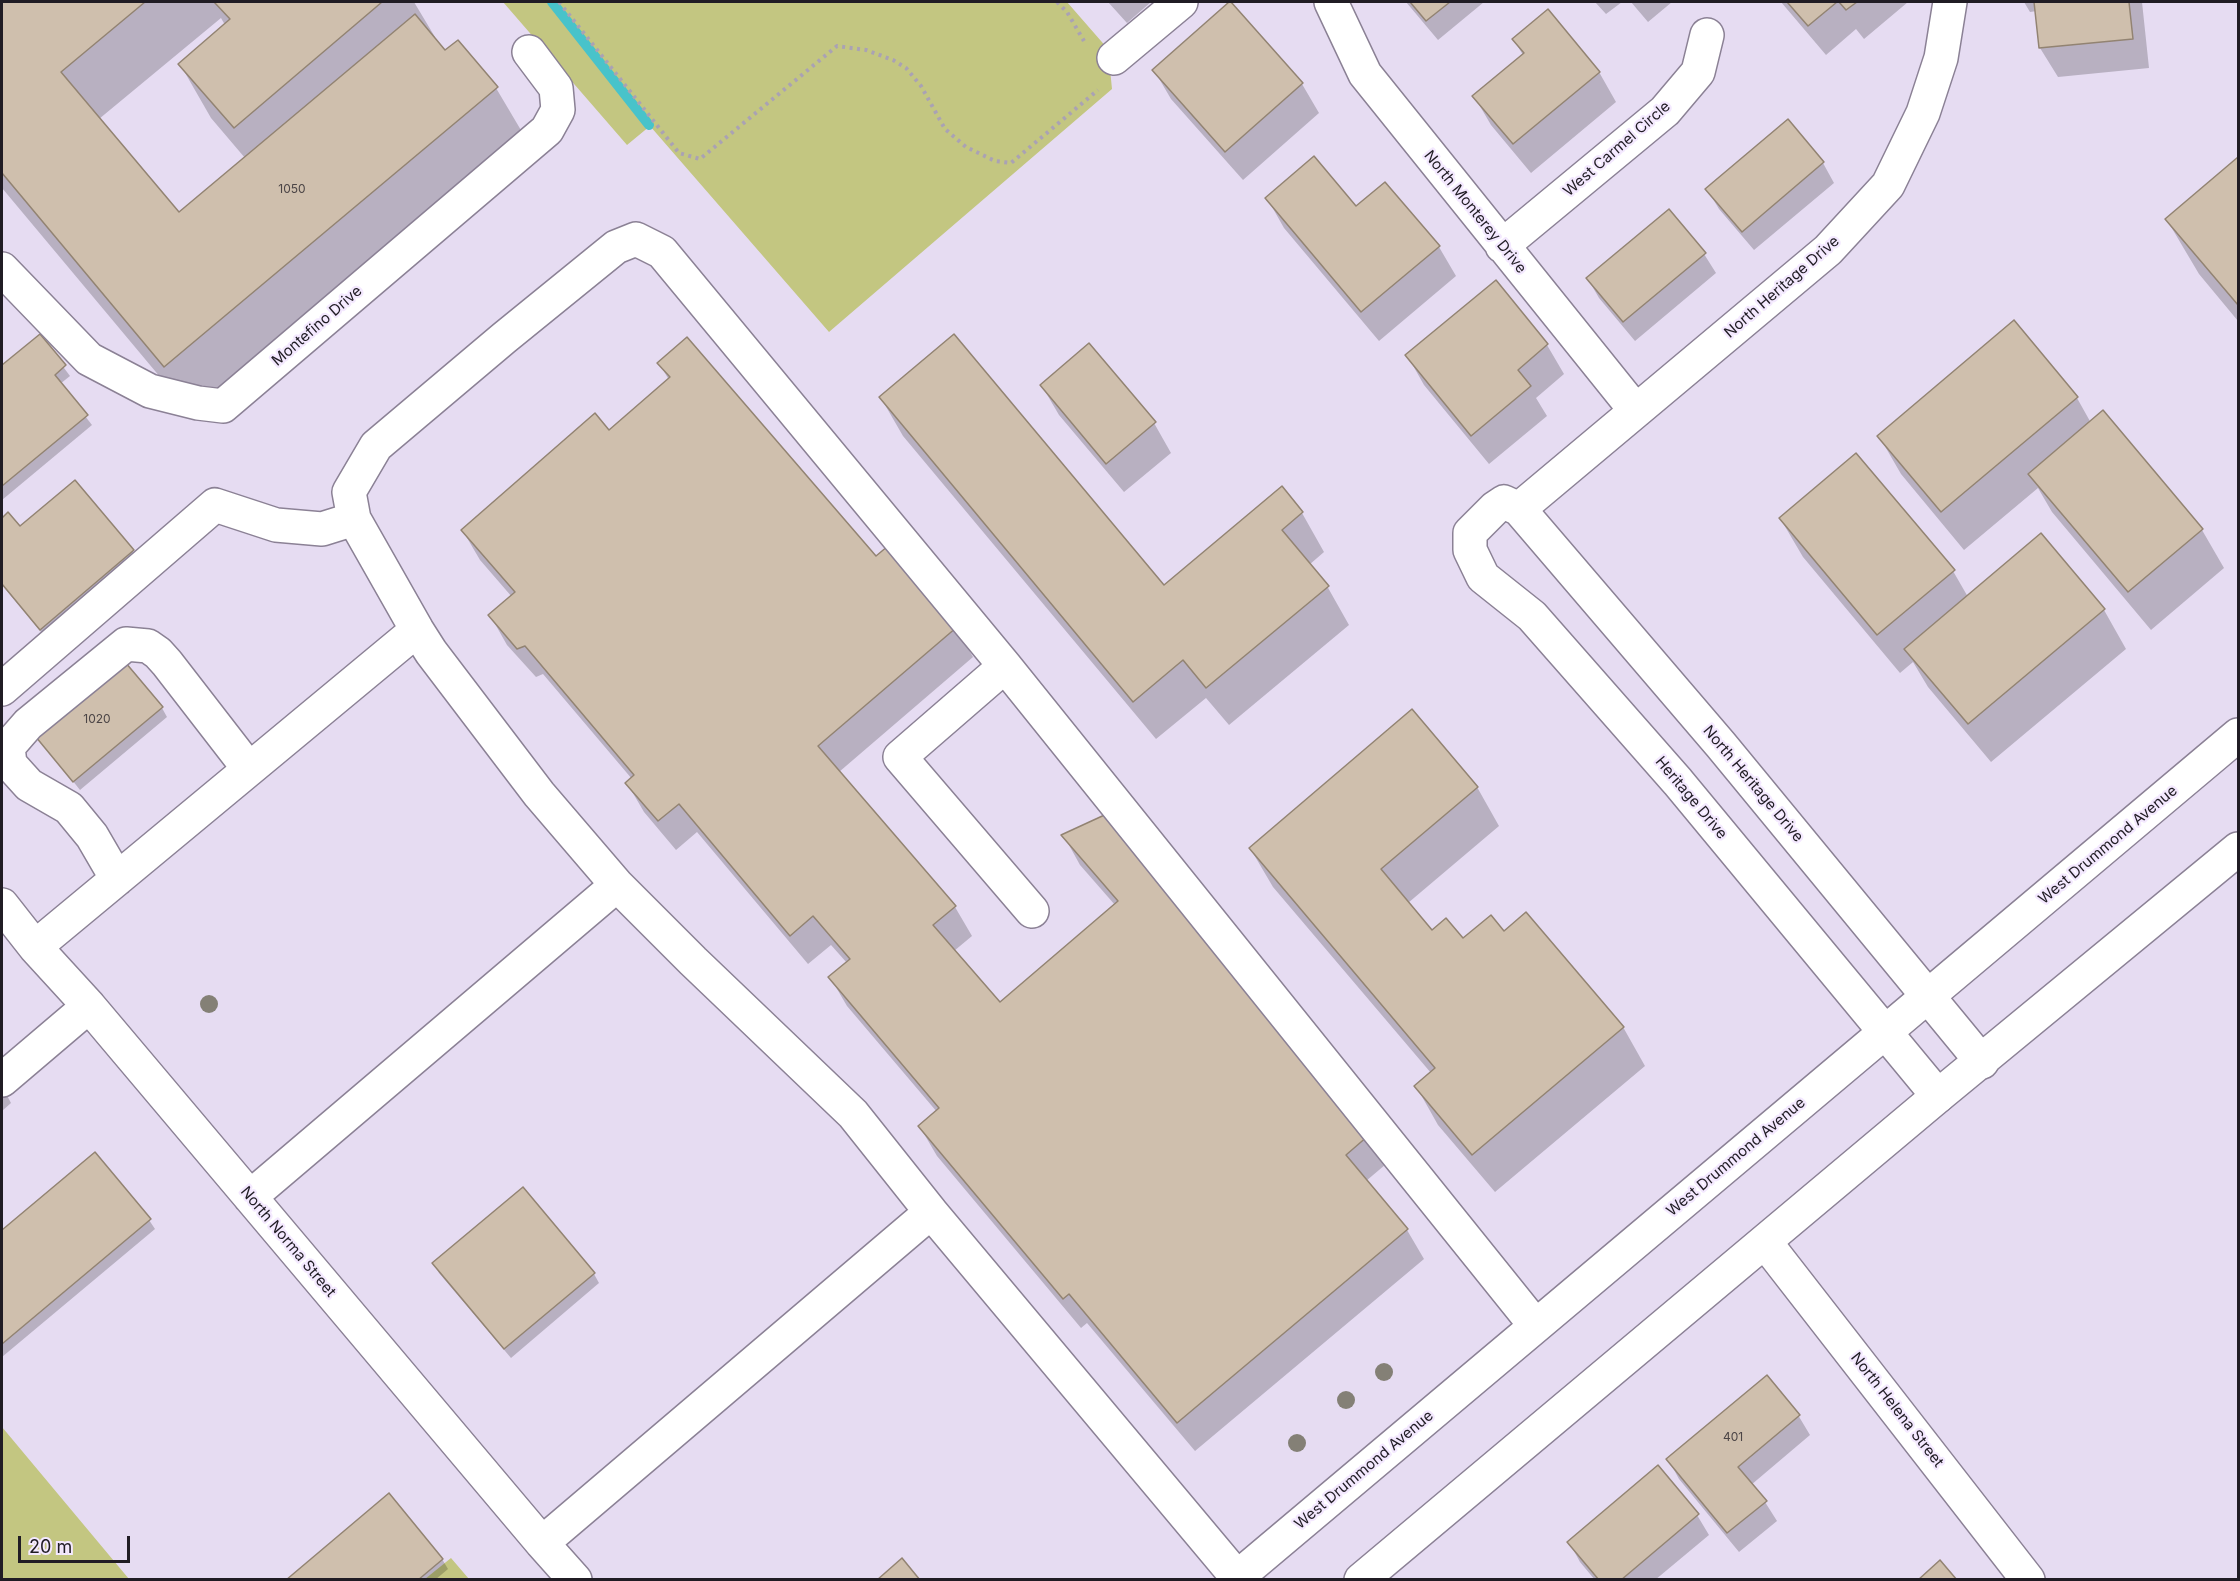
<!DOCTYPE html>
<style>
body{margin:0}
#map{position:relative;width:2240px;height:1581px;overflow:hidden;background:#e6dcf2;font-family:Inter,sans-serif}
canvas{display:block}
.frame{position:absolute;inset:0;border:3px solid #201c24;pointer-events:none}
.scale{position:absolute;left:18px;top:1536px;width:112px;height:27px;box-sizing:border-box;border:3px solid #201c24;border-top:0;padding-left:8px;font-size:18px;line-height:21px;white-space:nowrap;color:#201c24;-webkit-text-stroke:4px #f4e9ff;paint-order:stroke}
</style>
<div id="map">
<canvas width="2240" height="1581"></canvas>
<div class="frame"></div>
<div class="scale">20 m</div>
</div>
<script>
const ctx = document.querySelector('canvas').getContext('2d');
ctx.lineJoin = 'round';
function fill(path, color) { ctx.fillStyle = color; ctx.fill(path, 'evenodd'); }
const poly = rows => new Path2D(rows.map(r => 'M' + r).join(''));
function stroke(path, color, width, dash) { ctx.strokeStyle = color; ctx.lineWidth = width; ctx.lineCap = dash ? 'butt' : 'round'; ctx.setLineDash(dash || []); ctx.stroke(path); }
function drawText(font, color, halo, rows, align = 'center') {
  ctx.font = font + ' Inter,sans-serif'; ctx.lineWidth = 4.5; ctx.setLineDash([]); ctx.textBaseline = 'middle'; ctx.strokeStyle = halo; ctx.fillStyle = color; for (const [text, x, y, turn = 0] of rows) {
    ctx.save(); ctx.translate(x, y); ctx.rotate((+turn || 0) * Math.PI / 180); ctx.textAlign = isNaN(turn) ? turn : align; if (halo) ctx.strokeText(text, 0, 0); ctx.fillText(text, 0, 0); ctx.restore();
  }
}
fill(poly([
 [503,2,1067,2,1108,49,1112,89,829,332,650,126,627,145],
 [2,1427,129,1579,2,1579],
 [451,1558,469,1579,425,1579]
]), '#c3c681');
fill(poly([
 [2,2,414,2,435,37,433,38,445,52,496,88,528,142,196,420,2,188],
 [221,18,225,25,180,64,211,118,245,158,179,214,99,119],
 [1108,2,1151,2,1127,23],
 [1406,2,1484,2,1438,40],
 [1595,2,1622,2,1606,14],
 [1631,2,1672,2,1648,22],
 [1781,2,1908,2,1864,39,1856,29,1826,55],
 [2024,2,2142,2,2149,68,2058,77,2040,48,2037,11,2030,12],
 [1514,40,1599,72,1616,102,1531,173,1491,125,1474,96,1523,55],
 [1154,70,1302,84,1319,113,1243,180,1171,99],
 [1788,121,1823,163,1834,183,1754,250,1719,209,1707,189],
 [2238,159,2238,321,2199,274,2167,220],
 [1267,198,1356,208,1439,247,1456,276,1379,341,1284,228],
 [1704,254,1716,273,1635,341,1599,298,1588,279],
 [1496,282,1547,345,1564,374,1536,398,1547,416,1489,464,1424,385,1407,355],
 [2014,323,2077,398,2091,423,2202,530,2224,568,2151,630,2052,512,2038,488,1964,550,1901,474,1879,436],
 [40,336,70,376,60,384,92,425,2,500,2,367],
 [659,363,956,628,973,657,839,772,955,907,972,936,954,951,999,1004,1115,905,1080,865,1064,836,1392,1159,1366,1181,1407,1230,1424,1259,1195,1451,1087,1323,1081,1328,937,1156,920,1127,937,1112,847,1006,830,977,847,963,831,945,808,964,697,832,676,850,644,812,627,783,632,779,543,674,536,677,507,645,490,615,512,597,480,560,463,531,609,432,669,380],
 [1042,386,1154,423,1171,453,1124,492,1059,415],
 [881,398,1164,587,1282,489,1302,513,1324,552,1309,565,1327,586,1349,625,1229,725,1206,698,1156,739,903,436],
 [75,482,133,551,138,561,46,638,2,585,2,520,8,514,20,528],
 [1780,518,1953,571,1968,597,2041,536,2104,610,2126,649,1991,762,1928,687,1913,662,1900,673,1803,557],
 [162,708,167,717,80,790,33,731],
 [1477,787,1499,826,1408,903,1432,932,1463,940,1504,933,1623,1027,1645,1066,1495,1192,1438,1125,1416,1086,1431,1073,1273,887,1250,848],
 [2,1086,11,1103,2,1111],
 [94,1154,149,1220,155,1229,2,1357,2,1232],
 [523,1189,594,1274,599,1283,511,1358,439,1273,434,1263],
 [1798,1415,1810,1435,1751,1485,1765,1502,1777,1521,1739,1552,1679,1479,1668,1459],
 [1697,1515,1709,1535,1655,1580,1595,1580,1580,1562,1569,1542],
 [442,1559,448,1569,435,1580,288,1580]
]), '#0003');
stroke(poly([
 [552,2,649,125]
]), '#48c3ca', 10);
const building = poly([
 [2,2,145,2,61,72,179,212,415,14,445,50,458,40,498,87,164,367,2,173,2,2],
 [214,2,382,2,234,128,178,64,230,19,214,2],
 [1229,2,1231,2,1303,83,1225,152,1152,70,1229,2],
 [1410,2,1450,2,1426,21,1410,2],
 [1787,2,1837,2,1808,26,1787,2],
 [1839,2,1857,2,1846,10,1839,2],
 [2034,2,2129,2,2133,39,2039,48,2034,2],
 [1548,9,1600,72,1513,144,1472,96,1524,53,1512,39,1548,9],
 [1788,119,1824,162,1742,232,1705,189,1788,119],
 [1314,156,1356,206,1385,182,1440,246,1361,312,1265,198,1314,156],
 [2238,157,2238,305,2165,219,2238,157],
 [1669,209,1706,253,1623,322,1586,278,1669,209],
 [1496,280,1548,344,1518,370,1531,386,1471,436,1405,355,1496,280],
 [2014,320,2078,397,1941,512,1877,436,2014,320],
 [40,334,66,365,55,375,88,415,2,486,2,365,40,334],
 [954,334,1164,585,1282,486,1303,512,1282,530,1329,586,1206,688,1183,660,1133,702,879,397,954,334],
 [687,337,876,556,888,546,957,627,818,746,956,906,933,925,1000,1002,1118,901,1061,835,1111,812,1376,1129,1346,1155,1408,1229,1177,1423,1069,1294,1063,1299,918,1126,939,1108,828,977,850,959,813,916,790,936,679,804,658,821,625,783,634,775,525,646,517,649,488,615,515,592,461,530,595,413,609,430,670,377,657,363,687,337],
 [1089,343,1156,422,1106,464,1040,385,1089,343],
 [2103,410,2203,529,2128,592,2028,474,2103,410],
 [1856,453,1955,570,1877,635,1779,518,1856,453],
 [75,480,134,550,40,630,2,584,2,518,8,512,20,526,75,480],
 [2041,533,2105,609,1968,724,1904,649,2041,533],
 [120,656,163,707,73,782,31,731,120,656],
 [1412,709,1478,787,1381,869,1432,930,1446,918,1463,938,1491,915,1504,931,1526,912,1624,1027,1472,1155,1414,1086,1435,1068,1249,848,1412,709],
 [95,1152,151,1219,2,1344,2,1230,95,1152],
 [523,1187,595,1273,504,1349,432,1263,523,1187],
 [1767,1375,1800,1415,1738,1467,1767,1501,1727,1533,1666,1459,1767,1375],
 [1658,1465,1699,1514,1621,1580,1599,1580,1567,1542,1658,1465],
 [389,1493,443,1559,418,1580,286,1580,389,1493],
 [902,1558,920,1580,877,1580,902,1558],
 [1940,1560,1957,1580,1918,1580,1940,1560]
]);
fill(building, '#cfbfad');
stroke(building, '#928372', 1.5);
const minor = poly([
 [1331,2,1365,74,1636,411],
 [1114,58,1181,2],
 [1502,246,1665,111,1698,72,1707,35],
 [2,269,89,359,150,391,198,403,223,406,547,130,558,110,556,88,529,52],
 [1519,509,1828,250,1888,185,1923,113,1941,58,1950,2],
 [1005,666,900,757,1032,911],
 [2,689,215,505,276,525,322,529,354,519],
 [117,879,92,836,69,808,29,785,10,764,8,747,28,724,126,644,148,646,158,653,167,663,249,769],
 [2,905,35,947,89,1006,542,1543,575,1580],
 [35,947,417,630],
 [2,1080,89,1006],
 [1938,1096,1678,782,1532,616,1483,577,1470,550,1470,533,1495,508,1504,502,1519,509,1721,745,1982,1062],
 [250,1197,617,885],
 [1765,1242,2028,1580],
 [542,1543,931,1212],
 [1237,1577,931,1212,853,1114,693,961,617,885,539,794,431,652,417,630,354,519,349,492,376,446,504,338,616,247,636,239,662,252,1005,666,1535,1325]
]);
const major = poly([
 [1234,1580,2238,735],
 [1361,1580,1938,1096,2238,849]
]);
stroke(minor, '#8b8195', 36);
stroke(major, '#8b8195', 36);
stroke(poly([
 [559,2,679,153,700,159,837,46,866,50,893,60,906,68,921,86,945,129,966,147,995,161,1011,163,1098,90],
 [1057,2,1067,12,1084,41]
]), '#aaa2b4', 4, [3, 4.5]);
stroke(minor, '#fff', 33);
stroke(major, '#fff', 33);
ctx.fillStyle = '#848076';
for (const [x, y] of [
 [209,1004],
 [1384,1372],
 [1346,1400],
 [1297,1443]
]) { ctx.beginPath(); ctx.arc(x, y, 9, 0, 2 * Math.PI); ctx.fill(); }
drawText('12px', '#4c4546', null, [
 ["1050",292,189],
 ["1020",97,719],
 ["401",1733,1437]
]);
drawText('15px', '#201c24', '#f4e9ff', [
 ["West Carmel Circle",1617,149,-41],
 ["North Monterey Drive",1475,212,51],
 ["North Heritage Drive",1782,287,-41],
 ["Montefino Drive",317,326,-41],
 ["North Heritage Drive",1753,784,50],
 ["Heritage Drive",1691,798,50],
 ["West Drummond Avenue",2108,845,-40],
 ["West Drummond Avenue",1736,1157,-40],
 ["North Norma Street",288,1242,50],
 ["North Helena Street",1897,1410,52],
 ["West Drummond Avenue",1364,1470,-40]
]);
</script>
